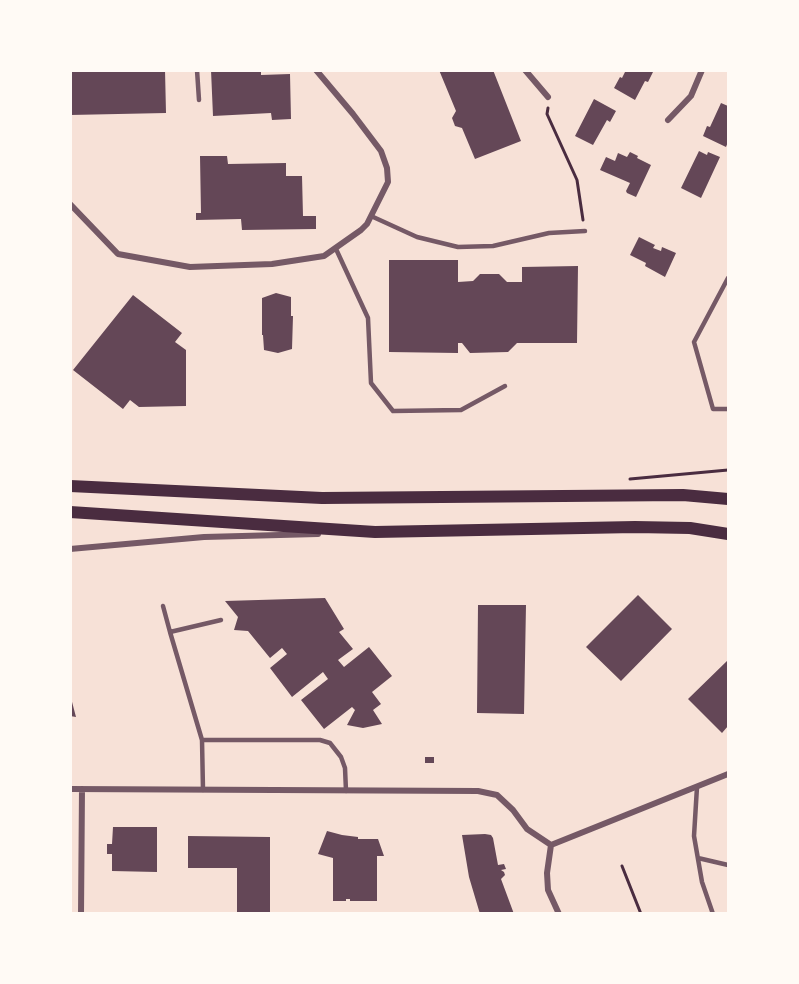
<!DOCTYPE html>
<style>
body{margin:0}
#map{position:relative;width:799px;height:984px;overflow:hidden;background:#f7e1d7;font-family:Karla,sans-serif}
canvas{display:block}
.frame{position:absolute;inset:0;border:72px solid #fffaf5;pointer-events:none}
</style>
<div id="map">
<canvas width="799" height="984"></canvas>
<div class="frame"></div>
</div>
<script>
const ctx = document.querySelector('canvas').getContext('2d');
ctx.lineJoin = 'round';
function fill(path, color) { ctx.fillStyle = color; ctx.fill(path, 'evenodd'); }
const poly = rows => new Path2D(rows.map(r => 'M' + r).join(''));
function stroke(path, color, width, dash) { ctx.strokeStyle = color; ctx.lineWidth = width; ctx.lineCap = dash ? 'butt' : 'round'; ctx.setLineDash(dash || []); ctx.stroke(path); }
fill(poly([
 [70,70,165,70,166,113,70,115],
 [211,70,261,70,261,75,290,74,291,119,272,120,271,113,213,116],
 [439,70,493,70,521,141,475,159,462,128,455,126,452,118,456,111],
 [626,70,651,70,653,72,648,82,645,81,635,100,614,88,620,77,622,78],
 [594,99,616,111,610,122,607,120,593,145,575,136],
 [721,103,728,106,728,142,726,147,703,136,707,126,710,127],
 [699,151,707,155,708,152,720,157,701,198,681,188],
 [630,152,638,156,637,158,651,165,636,197,627,193,626,191,630,183,600,170,606,157,615,161,618,153,627,157],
 [200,156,227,156,228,164,286,163,286,176,302,176,303,216,316,216,316,229,242,230,241,219,196,220,196,213,201,213],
 [639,237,655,245,653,248,661,251,662,247,676,253,665,277,645,266,646,263,630,255],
 [389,260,458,260,458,282,473,281,480,274,499,274,507,282,522,282,522,267,578,266,577,343,517,343,508,352,470,353,462,343,458,343,458,353,389,352],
 [276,293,291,297,291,316,293,316,292,349,278,353,264,350,263,335,262,335,262,298],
 [133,295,182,333,175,342,186,350,186,406,139,407,130,400,123,409,73,370],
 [638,595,672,629,621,681,586,647],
 [325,598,344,629,339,632,353,649,338,660,344,667,369,647,392,676,372,692,381,704,373,710,382,724,363,728,347,725,355,710,352,707,324,729,301,700,328,679,323,672,292,697,270,668,287,654,282,648,270,658,248,631,234,630,238,617,225,601],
 [478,605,526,605,524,714,477,713],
 [728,660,728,726,722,733,688,699],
 [70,698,71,698,76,717,70,716],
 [425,757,434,757,434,763,425,763],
 [113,827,157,827,157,872,112,871,112,854,107,854,107,844,112,844],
 [327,831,342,835,358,837,358,839,378,839,384,856,377,856,377,901,350,901,350,899,346,899,346,901,333,901,333,858,318,854],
 [485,834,491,835,493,838,498,865,504,864,506,869,501,870,504,872,505,875,501,879,514,914,480,914,469,877,462,835],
 [188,836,270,837,270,914,237,914,237,868,188,868]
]), '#644757');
stroke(poly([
 [548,108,547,114,577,180,583,220],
 [630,479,728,470],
 [622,866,641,914]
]), '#4a2c40', 3);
stroke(poly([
 [197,70,199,100],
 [371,216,417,237,458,247,493,246,549,233,585,231],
 [336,249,368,318,371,383,393,411,461,410,505,386],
 [728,278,694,342,713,409,728,409],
 [163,606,170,632,221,620],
 [170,632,202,740],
 [697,787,694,836,702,882,713,914],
 [203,790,202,740,320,740,330,743,341,757,345,768,346,791],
 [698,858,728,865]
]), '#755966', 4.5);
stroke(poly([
 [525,70,548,97],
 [668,120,691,96,702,70],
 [70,204,118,254,190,267,272,264,324,256,361,230,367,224,388,182,387,168,381,151,353,114,316,70],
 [70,549,204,537,318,534],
 [70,789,478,791,497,795,513,810,527,829,551,845],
 [551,845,728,774],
 [551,845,547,873,548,890,559,914],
 [81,914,82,789]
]), '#755966', 6);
stroke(poly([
 [70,486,322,498,683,495,728,499],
 [70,512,375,532,635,527,690,528,728,534]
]), '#4a2c40', 12);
</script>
